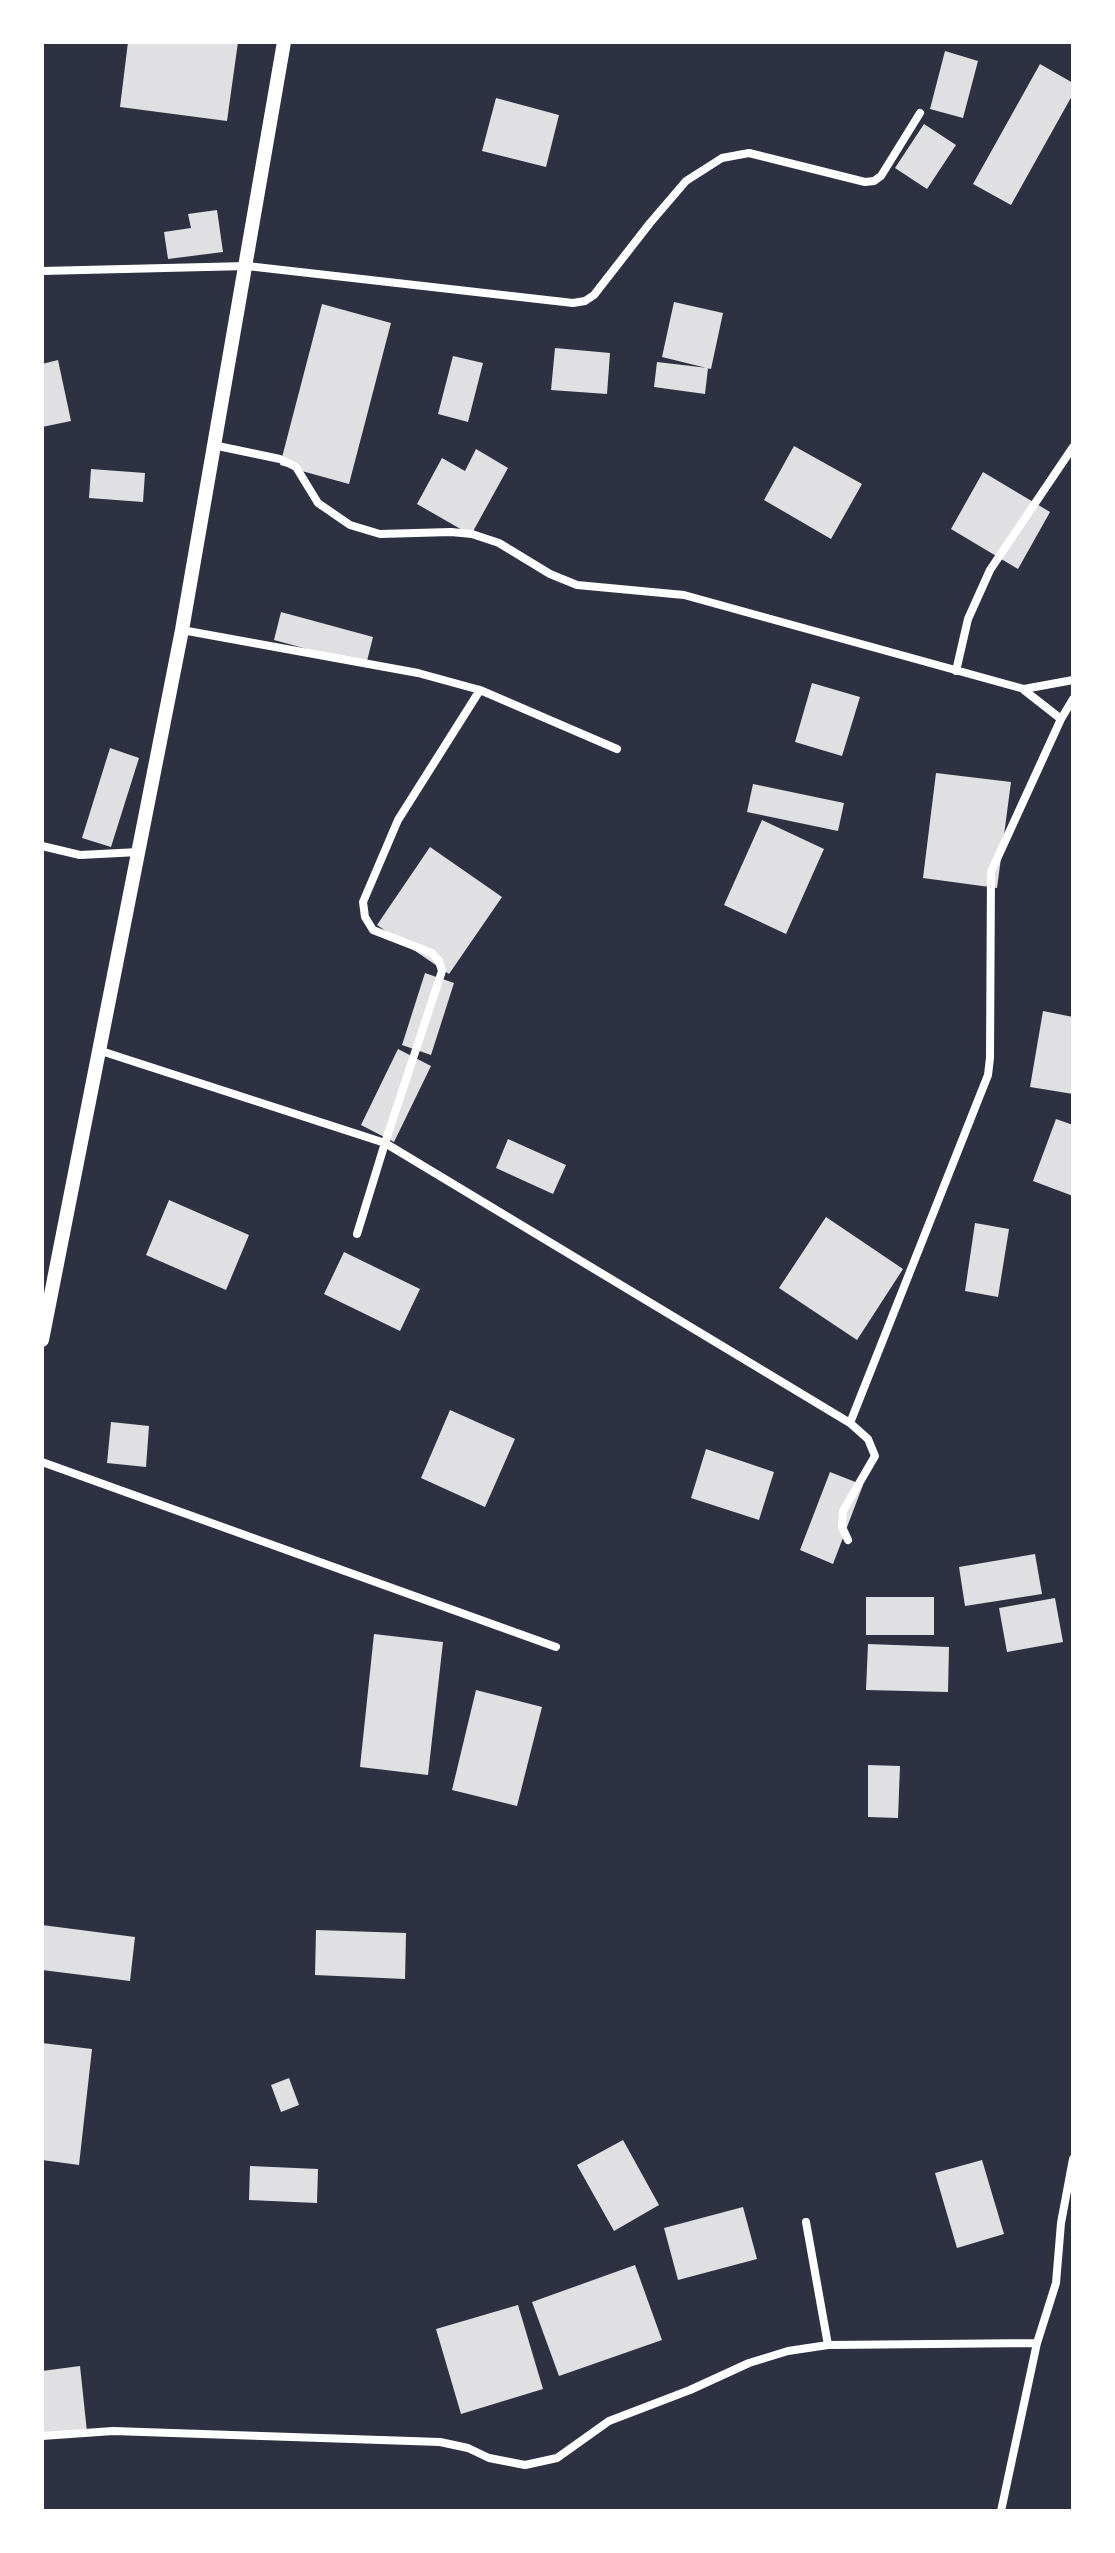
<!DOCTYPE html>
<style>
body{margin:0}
#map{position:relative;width:1115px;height:2553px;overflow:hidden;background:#2d3142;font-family:"Asap Condensed",sans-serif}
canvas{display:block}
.frame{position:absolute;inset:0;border:44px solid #fff;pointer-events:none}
</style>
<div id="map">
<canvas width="1115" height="2553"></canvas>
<div class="frame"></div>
</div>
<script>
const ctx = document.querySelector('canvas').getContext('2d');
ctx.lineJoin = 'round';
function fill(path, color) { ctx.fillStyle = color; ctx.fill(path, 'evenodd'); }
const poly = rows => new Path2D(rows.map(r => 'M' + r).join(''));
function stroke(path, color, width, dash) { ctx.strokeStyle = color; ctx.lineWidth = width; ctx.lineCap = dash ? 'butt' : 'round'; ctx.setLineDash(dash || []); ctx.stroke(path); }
fill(poly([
 [128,42,238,42,227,121,120,107],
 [945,51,978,61,963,118,930,109],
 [1040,64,1073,83,1073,94,1011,205,973,184],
 [496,98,559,115,546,167,482,151],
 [924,124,956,145,927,189,895,168],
 [217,210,223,252,168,259,164,232,191,228,188,214],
 [674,302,723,313,711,369,662,357],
 [322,304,391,323,349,484,280,465],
 [555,348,610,353,607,394,551,390],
 [453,356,483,363,468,422,438,414],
 [58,360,71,421,42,427,42,364],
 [657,362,708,368,705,394,654,387],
 [794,446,862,484,831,539,764,500],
 [476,449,508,468,471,535,417,504,442,458,465,471],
 [91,469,145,473,143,502,89,498],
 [983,472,1050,512,1018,569,951,529],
 [281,612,373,637,366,665,274,640],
 [812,683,860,697,842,756,795,742],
 [110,748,139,758,111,847,82,838],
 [936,773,1011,782,997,888,923,878],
 [753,784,844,803,838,831,747,812],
 [762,820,824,849,786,934,724,905],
 [430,847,502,897,449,974,377,925],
 [425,973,454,983,431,1055,402,1045],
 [1043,1011,1073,1017,1073,1094,1030,1087],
 [398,1049,431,1066,394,1142,361,1125],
 [1056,1119,1073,1125,1073,1196,1033,1181],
 [508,1139,566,1165,553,1194,496,1168],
 [169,1200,249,1235,226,1290,146,1255],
 [826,1217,903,1269,857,1340,779,1288],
 [975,1223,1009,1229,998,1297,965,1291],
 [344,1252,420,1289,400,1331,324,1294],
 [450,1410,515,1439,485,1507,421,1478],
 [111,1422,149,1426,146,1467,107,1463],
 [706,1449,774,1472,759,1520,691,1498],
 [830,1472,863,1485,833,1564,800,1550],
 [1035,1554,1042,1594,965,1606,959,1567],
 [866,1597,934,1597,934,1635,866,1635],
 [1055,1598,1063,1642,1007,1652,999,1608],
 [374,1634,443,1642,428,1775,360,1767],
 [868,1644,949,1647,948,1692,866,1690],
 [476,1690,542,1707,517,1806,452,1790],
 [868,1765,900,1766,898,1818,868,1817],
 [42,1925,135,1937,130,1981,42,1970],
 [316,1930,406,1933,405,1979,315,1975],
 [42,2043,92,2049,79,2165,42,2160],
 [289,2078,299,2105,281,2112,271,2085],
 [623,2140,659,2205,614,2231,577,2165],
 [982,2160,1004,2234,957,2248,935,2173],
 [250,2166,318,2169,317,2203,249,2200],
 [743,2207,757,2259,678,2280,664,2228],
 [635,2265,662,2340,559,2376,532,2302],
 [518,2305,543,2389,461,2414,436,2329],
 [80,2366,87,2432,42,2437,42,2371]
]), '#e0e0e3');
stroke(poly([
 [42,271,247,266,573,303,585,301,594,295,650,223,686,181,722,158,749,153,865,182,874,181,881,176,920,113],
 [213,445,280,459,296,467,318,503,350,525,380,534,451,532,472,534,499,543,550,574,577,585,684,595,1024,689,1073,680],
 [182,630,418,673,480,690,617,749],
 [956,671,968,619,990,570,1073,447],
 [1024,690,1061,719],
 [42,846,80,855,139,852],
 [98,1050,385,1143,850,1423,868,1439,875,1456,843,1511,842,1527,848,1540],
 [357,1234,385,1143,442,971,439,961,432,953,373,930,365,917,363,902,398,820,480,690],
 [850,1423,988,1075,990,1058,991,872,1061,719,1073,699],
 [42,1462,556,1647],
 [806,2222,828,2345],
 [42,2436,113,2431,440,2442,468,2448,489,2458,525,2465,557,2458,609,2421,690,2390,749,2363,788,2351,828,2345,1037,2343],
 [1001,2511,1037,2343,1056,2283,1061,2223,1073,2159]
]), '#fff', 8);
stroke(poly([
 [42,1340,182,630,284,42]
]), '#fff', 14);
</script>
